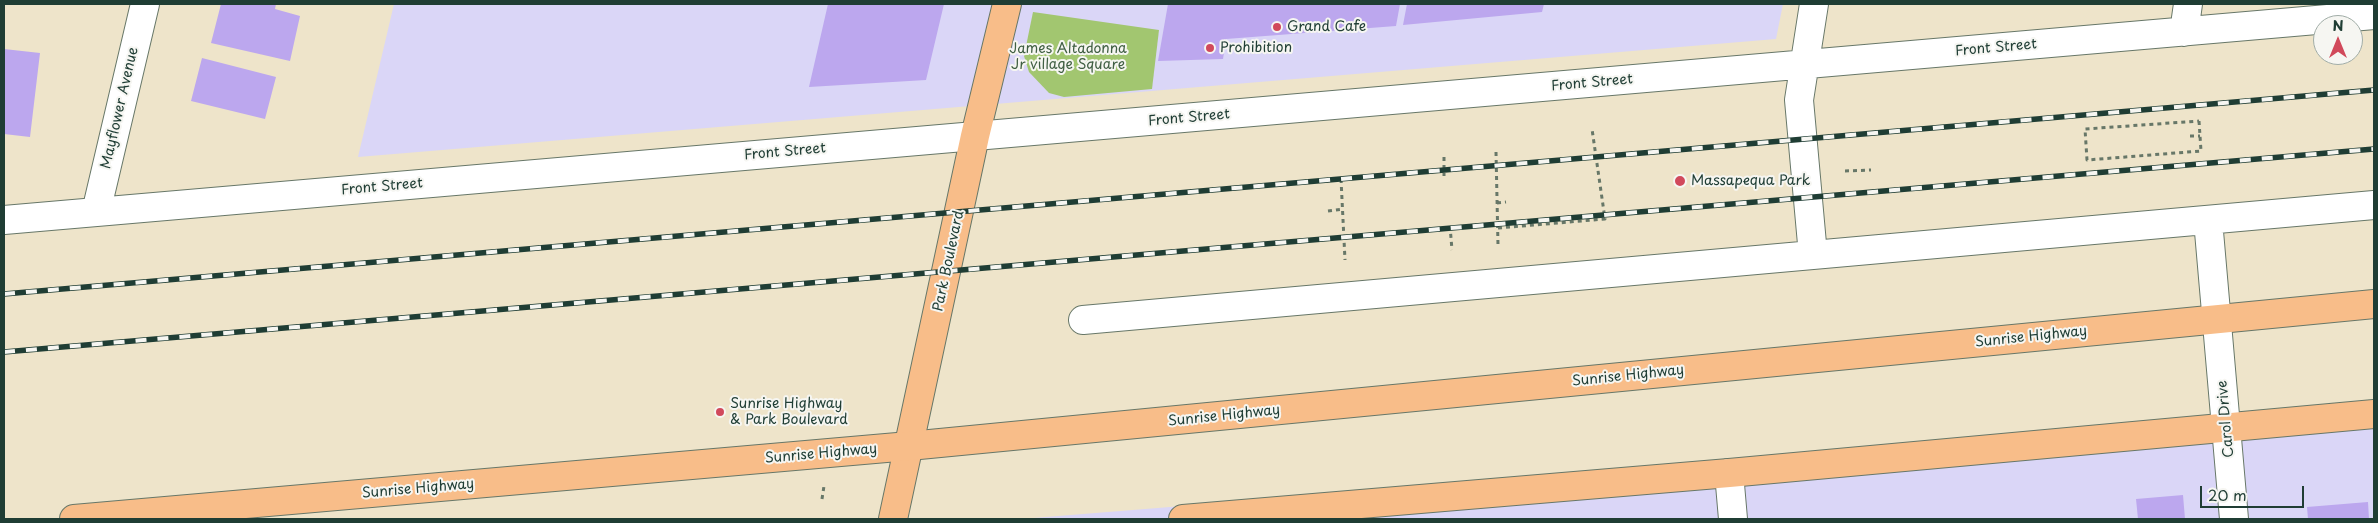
<!DOCTYPE html>
<style>
body{margin:0}
#map{position:relative;width:2378px;height:523px;overflow:hidden;background:#eee4ca;font-family:"Playpen Sans",sans-serif}
canvas{display:block}
.frame{position:absolute;inset:0;border:5px solid #1f3d34;pointer-events:none}
.north{position:absolute;left:2313px;top:15px;width:50px;height:50px;box-sizing:border-box;background:#f6f6f2;border:1px solid #a0aca6;border-radius:50%;rotate:0deg;font-size:14px;font-weight:700;line-height:20px;text-align:center;color:#1f3d34}
.north::after{content:'';display:block;margin:auto;width:18px;height:22px;background:#d1495b;clip-path:polygon(50% 0,100% 100%,50% 72%,0 100%)}
.scale{position:absolute;left:2200px;top:486px;width:104px;height:22px;box-sizing:border-box;border:2px solid #1f3d34;border-top:0;padding-left:6px;font-size:15px;line-height:18px;white-space:nowrap;color:#1f3d34;-webkit-text-stroke:4px #f6f6f2;paint-order:stroke}
</style>
<div id="map">
<canvas width="2378" height="523"></canvas>
<div class="frame"></div>
<div class="north">N</div>
<div class="scale">20 m</div>
</div>
<script>
const ctx = document.querySelector('canvas').getContext('2d');
ctx.lineJoin = 'round';
function fill(path, color) { ctx.fillStyle = color; ctx.fill(path, 'evenodd'); }
const poly = rows => new Path2D(rows.map(r => 'M' + r).join(''));
function stroke(path, color, width, dash) { ctx.strokeStyle = color; ctx.lineWidth = width; ctx.lineCap = dash ? 'butt' : 'round'; ctx.setLineDash(dash || []); ctx.stroke(path); }
function drawText(font, color, halo, rows, align = 'center') {
  ctx.font = font + ' "Playpen Sans",sans-serif'; ctx.lineWidth = 4; ctx.setLineDash([]); ctx.textBaseline = 'middle'; ctx.strokeStyle = halo; ctx.fillStyle = color; for (const [text, x, y, turn = 0] of rows) {
    ctx.save(); ctx.translate(x, y); ctx.rotate((+turn || 0) * Math.PI / 180); ctx.textAlign = isNaN(turn) ? turn : align; if (halo) ctx.strokeText(text, 0, 0); ctx.fillText(text, 0, 0); ctx.restore();
  }
}
fill(poly([
 [394,4,1783,4,1776,39,358,157],
 [2374,410,2374,519,1021,519]
]), '#dad6f7');
fill(poly([
 [1033,12,1159,30,1152,89,1064,97,1049,93,1029,72,1024,56]
]), '#a2c670');
fill(poly([
 [221,4,276,4,275,9,300,16,290,61,211,43],
 [828,4,944,4,926,80,809,87],
 [1168,4,1400,4,1396,26,1226,39,1223,59,1158,61],
 [1407,4,1544,4,1542,12,1403,25],
 [4,49,40,53,30,137,4,134],
 [202,58,276,77,265,119,191,101],
 [2183,495,2185,519,2138,519,2136,499],
 [2368,502,2369,519,2308,519,2307,507]
]), '#bca7ee');
const minor = poly([
 [2184,32,2188,4],
 [96,212,145,4],
 [4,220,2374,15],
 [2208,220,2234,519],
 [1813,255,1799,100,1814,4],
 [1083,320,2374,205],
 [1729,473,1733,519]
]);
const major = poly([
 [893,519,975,136,1007,4]
]);
const highway = poly([
 [74,519,909,446,2374,304],
 [1183,519,1729,473,2374,414]
]);
stroke(minor, '#677768', 30);
stroke(major, '#677768', 30);
stroke(highway, '#677768', 30);
stroke(poly([
 [2199,121,2201,151,2087,160,2085,129,2199,121],
 [2190,136,2200,136],
 [1496,152,1498,245],
 [1444,157,1444,176],
 [1845,171,1871,170],
 [1341,179,1345,260],
 [1497,203,1506,202],
 [1328,211,1343,209],
 [1450,226,1452,250],
 [1498,228,1605,219,1592,129],
 [822,499,824,486]
]), '#677768', 3, [4, 4]);
stroke(minor, '#fff', 28);
stroke(major, '#f8bd89', 28);
stroke(highway, '#f8bd89', 28);
const rail = poly([
 [4,294,2374,90],
 [4,352,2374,149]
]);
stroke(rail, '#1f3d34', 5.5);
stroke(rail, '#f6f6f2', 4, [11]);
for (const [x, y, r, color] of [
 [1277,27,5,"#d1495b"],
 [1210,48,5,"#d1495b"],
 [1680,181,6,"#d1495b"],
 [720,412,5,"#d1495b"]
]) { const dot = new Path2D(); dot.arc(x, y, r, 0, 2 * Math.PI); ctx.fillStyle = color; ctx.fill(dot); stroke(dot, '#f6f6f2', 2); }
drawText('14px', '#1f3d34', '#f6f6f2', [
 ["Grand Cafe",1287,27],
 ["Prohibition",1220,48],
 ["Massapequa Park",1691,181],
 ["Sunrise Highway",730,404],
 ["& Park Boulevard",730,420]
], 'left');
drawText('14px', '#1f3d34', '#f6f6f2', [
 ["Front Street",1996,48,-5],
 ["Front Street",1592,83,-5],
 ["Mayflower Avenue",120,108,-77],
 ["Front Street",1189,118,-5],
 ["Front Street",785,152,-5],
 ["Front Street",382,187,-5],
 ["Park Boulevard",949,261,-78],
 ["Sunrise Highway",2031,337,-6],
 ["Sunrise Highway",1628,376,-6],
 ["Sunrise Highway",1224,416,-6],
 ["Carol Drive",2226,419,-95],
 ["Sunrise Highway",821,454,-5],
 ["Sunrise Highway",418,489,-5]
]);
drawText('14px', '#405f43', '#f6f6f2', [
 ["James Altadonna",1068,49],
 ["Jr village Square",1068,65]
]);
</script>
